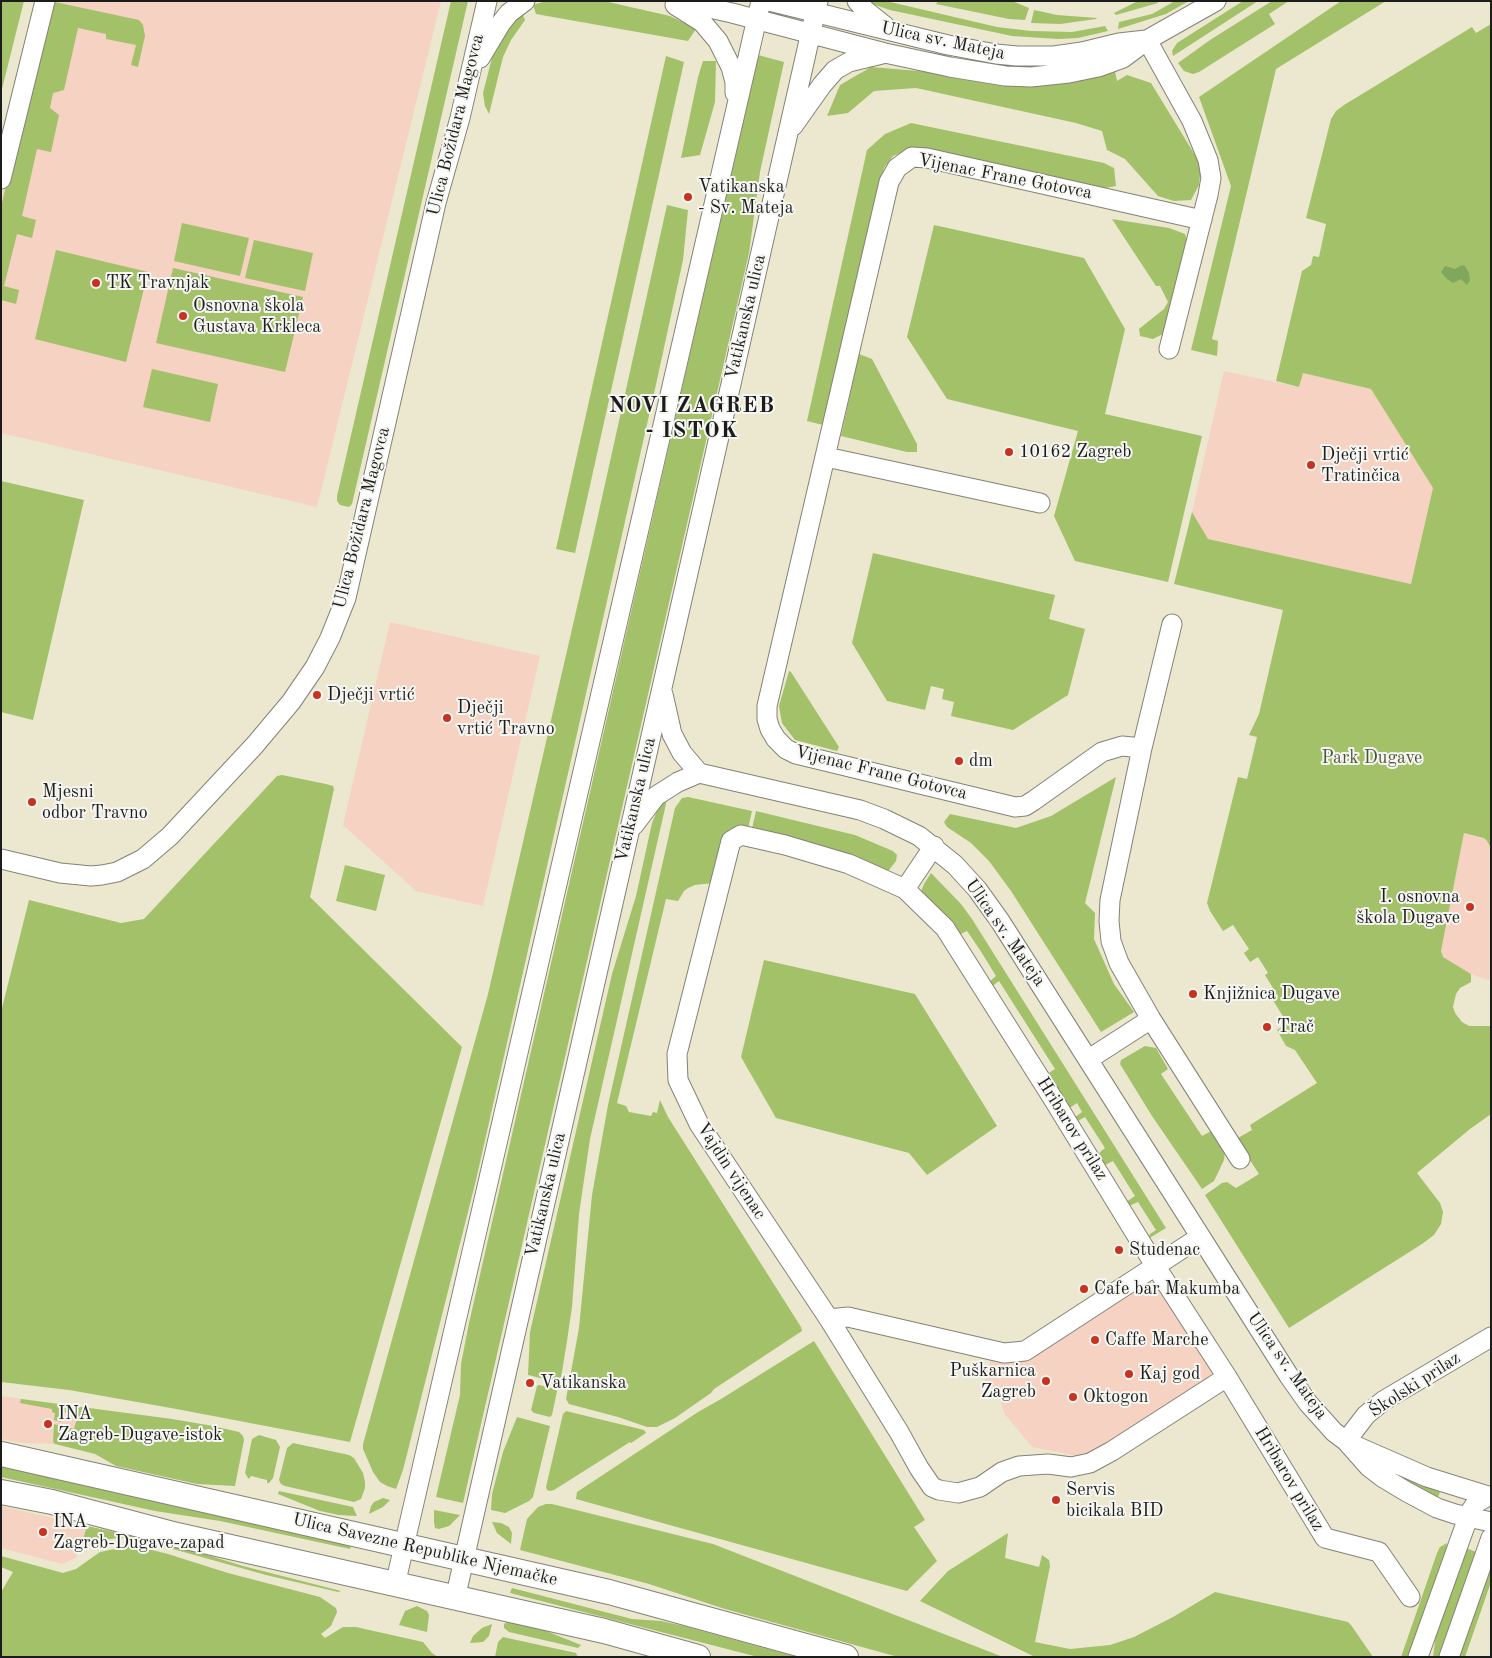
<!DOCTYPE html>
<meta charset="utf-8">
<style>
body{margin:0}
#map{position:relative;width:1492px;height:1658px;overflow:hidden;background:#ece8d0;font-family:"Old Standard TT",serif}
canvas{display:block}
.frame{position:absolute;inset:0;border:2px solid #1c1c1c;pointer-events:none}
</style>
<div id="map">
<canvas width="1492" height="1658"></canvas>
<div class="frame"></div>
</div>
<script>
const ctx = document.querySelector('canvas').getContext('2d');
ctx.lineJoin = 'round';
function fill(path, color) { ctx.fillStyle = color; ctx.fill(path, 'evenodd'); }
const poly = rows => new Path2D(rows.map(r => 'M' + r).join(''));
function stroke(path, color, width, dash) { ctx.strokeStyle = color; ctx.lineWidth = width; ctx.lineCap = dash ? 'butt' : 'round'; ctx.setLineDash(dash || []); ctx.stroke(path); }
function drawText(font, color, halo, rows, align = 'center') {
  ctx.font = font + ' "Old Standard TT",serif'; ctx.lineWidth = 4; ctx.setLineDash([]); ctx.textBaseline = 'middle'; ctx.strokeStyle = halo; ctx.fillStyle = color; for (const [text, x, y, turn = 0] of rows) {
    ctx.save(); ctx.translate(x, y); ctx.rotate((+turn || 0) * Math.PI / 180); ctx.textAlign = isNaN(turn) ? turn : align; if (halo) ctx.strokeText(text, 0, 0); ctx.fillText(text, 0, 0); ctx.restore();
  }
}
fill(poly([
 [51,1,441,1,317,507,1,433,1,200],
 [1224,371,1299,387,1303,373,1371,389,1433,488,1411,584,1208,539,1192,512],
 [390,622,540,656,483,906,416,891,343,825],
 [1464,833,1484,838,1487,841,1491,848,1491,981,1471,974,1443,957,1441,951],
 [1152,1285,1161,1288,1211,1366,1212,1372,1205,1382,1088,1454,1077,1456,1032,1447,1004,1413,998,1389,984,1386,991,1358,1030,1357,1145,1286],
 [1,1396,97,1409,89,1452,55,1444,22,1443,1,1439],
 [1,1506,87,1526,76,1558,62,1564,1,1548]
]), '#f5d2c2');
fill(poly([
 [1,1,24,1,1,93],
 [50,1,139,20,143,25,145,36,138,67,131,65,136,45,106,39,106,34,78,28,64,90,53,93,50,108,59,115,51,152,37,149,22,216,36,220,32,238,17,234,4,286,19,290,16,304,1,300,1,207],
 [451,1,468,1,352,504,349,507,340,505,337,501,337,496],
 [546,1,604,1,670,16,696,29,688,41,536,14,533,5],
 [868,1,886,1,997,27,1031,31,1072,32,1105,26,1108,31,1078,38,1058,39,1012,36,890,10,875,5],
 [938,1,1012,1,1029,8,1025,20,1009,19,936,4],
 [1138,1,1157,1,1158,3,1116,15,1114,13],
 [1175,1,1189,1,1166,14,1118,29,1119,22,1152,14],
 [1243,1,1258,1,1173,56,1172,51,1177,43],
 [1272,1,1289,1,1269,14,1275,24,1199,72,1193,74,1184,71,1178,63,1210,40],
 [1341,1,1386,1,1276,69,1212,339,1218,341,1217,356,1191,350,1231,186,1199,97],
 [1034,10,1057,15,1097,18,1096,19,1060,24,1031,23],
 [522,13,525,20,511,40,503,57,489,114,485,106,483,93,494,50,508,26],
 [1491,24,1491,848,1487,841,1484,838,1464,833,1441,951,1443,957,1471,974,1471,982,1460,988,1456,994,1453,1007,1455,1013,1462,1022,1469,1026,1491,1026,1491,1114,1470,1129,1417,1173,1440,1203,1443,1212,1441,1224,1434,1235,1422,1244,1289,1328,1205,1195,1222,1183,1227,1182,1236,1188,1259,1174,1236,1139,1252,1130,1250,1125,1317,1083,1295,1050,1286,1046,1277,1030,1287,1023,1268,992,1273,988,1265,975,1268,973,1258,957,1250,962,1244,953,1249,949,1233,925,1223,931,1210,911,1207,903,1238,777,1247,779,1257,737,1249,735,1259,714,1283,610,1174,584,1192,512,1208,539,1411,584,1433,488,1371,389,1303,373,1299,387,1276,381,1302,271,1311,265,1313,256,1319,257,1326,224,1306,218,1331,119,1336,111,1344,105,1472,27,1476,33],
 [758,55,784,62,760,172,749,253,463,1503,436,1497,460,1395,461,1364,469,1323],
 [666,56,684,62,575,553,556,549],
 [703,61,716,61,715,102,700,155,681,158,698,77],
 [1114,66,1117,81,1127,75,1151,83,1201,165,1199,185,1191,200,1174,201,1158,196,1125,159,1107,150,1102,131,1076,123,916,88,874,91,848,113,827,116,840,85,871,67,954,74],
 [911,123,1104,163,1114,168,1116,186,1100,189,908,150,893,156,884,168,823,425,807,421,867,150,885,134],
 [667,205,688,210,683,260,657,380,476,1180,403,1470,396,1489,387,1486,380,1482,373,1472,363,1449,363,1444,488,994,595,529],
 [1112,219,1169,228,1185,234,1189,246,1165,333,1153,339,1140,336,1139,329,1164,309,1168,302,1160,286,1156,286],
 [182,223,249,238,240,276,174,261],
 [934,225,1084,258,1125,329,1105,414,1202,436,1168,582,1075,561,1054,516,1078,431,947,399,907,337],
 [254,240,313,253,305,291,245,278],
 [56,250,148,272,126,362,35,339],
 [173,268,303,297,285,372,156,343],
 [859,354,872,359,917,444,917,452,907,452,841,436],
 [152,369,218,384,210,422,143,407],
 [1,481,84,500,33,720,1,712],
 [873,553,1055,595,1049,619,1085,629,1068,695,1013,730,951,716,954,702,942,699,944,689,931,686,925,710,887,701,852,643],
 [789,671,791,672,839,747,837,751,795,740,782,723,779,706],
 [282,775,326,784,333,786,334,789,310,897,462,1047,350,1442,171,1408,69,1390,1,1382,1,1012,29,900,121,923,144,919,277,776],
 [1116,777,1085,903,1095,913,1094,939,1114,984,1134,1012,1101,1032,1011,891,989,861,971,843,947,827,944,822,950,814,1016,828,1051,816],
 [668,795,590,1139,579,1214,572,1307,567,1341,561,1378,553,1381,528,1375,530,1332,612,974,636,896,652,823,660,804],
 [688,797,752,811,747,833,730,829,720,874,713,883,695,885,688,888,684,891,678,901,666,899,617,1103,626,1106,629,1112,651,1116,653,1112,657,1113,660,1100,668,1117,801,1327,802,1331,714,1389,711,1393,675,1418,657,1427,647,1427,618,1417,569,1404,566,1399,579,1328,592,1195,608,1105,675,808,682,798],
 [756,811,855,835,893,851,897,855,896,861,886,874,751,833],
 [345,865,385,875,376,911,336,901],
 [931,873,961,904,972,919,1166,1228,1148,1239,1150,1234,1156,1230,1138,1202,1129,1206,1126,1202,1135,1196,1113,1161,1105,1165,1103,1165,1098,1158,1100,1152,1105,1148,1085,1117,1076,1122,1074,1118,1082,1112,1077,1103,1068,1109,1044,1076,1055,1069,999,981,991,987,988,983,996,976,980,950,967,931,957,936,920,894,924,884],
 [764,960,915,994,997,1126,927,1175,909,1153,776,1118,741,1057],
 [1145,1046,1156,1048,1168,1069,1161,1074,1202,1136,1213,1130,1225,1151,1224,1160,1214,1181,1202,1189,1152,1116,1120,1064,1121,1060],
 [814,1341,925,1520,914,1527,937,1561,907,1591,576,1499,577,1492,698,1412,721,1399],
 [539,1385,555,1389,557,1391,552,1415,550,1417,534,1413,531,1410,537,1386],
 [21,1399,172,1419,213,1426,239,1432,243,1436,244,1440,235,1486,197,1484,116,1466,95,1454,55,1444,53,1442,54,1424,74,1429,78,1415,63,1412,61,1422,54,1420,55,1413,52,1412,52,1409,20,1403],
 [566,1411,644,1430,646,1433,631,1443,630,1442,554,1490,550,1491,547,1490,546,1487,563,1414],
 [517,1417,550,1426,533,1497,529,1501,505,1513,491,1510,492,1494,503,1452],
 [259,1435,276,1440,280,1447,273,1478,269,1483,267,1483,267,1480,251,1476,249,1479,248,1478,245,1473,252,1439],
 [293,1443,349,1455,354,1458,363,1473,365,1482,365,1488,361,1499,354,1502,285,1486,281,1484,279,1480,287,1448],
 [1360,1451,1422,1485,1440,1492,1437,1500,1409,1486],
 [1,1465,351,1545,350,1549,220,1521,155,1511,1,1477],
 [279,1491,353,1507,357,1516,339,1515,320,1511,278,1494],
 [383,1498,390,1500,383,1507,369,1514,371,1506,374,1502],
 [546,1504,552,1504,713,1544,1003,1657,898,1657,725,1609,649,1584,520,1550,527,1519,538,1507],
 [434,1510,460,1515,449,1526,439,1529,435,1528,434,1522],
 [492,1522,501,1523,509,1527,512,1533,511,1544,497,1533],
 [87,1526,178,1546,243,1566,341,1591,338,1592,266,1575,137,1539,128,1537,103,1540,83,1539],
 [1008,1533,1005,1558,1039,1567,1042,1555,1049,1560,1050,1566,1035,1642,1070,1649,1110,1645,1134,1637,1173,1617,1215,1592,1348,1622,1351,1625,1373,1657,1035,1657,920,1601,948,1571],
 [1447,1543,1446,1551,1409,1657,1401,1657,1437,1553,1440,1547],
 [129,1546,140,1547,168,1554,228,1573,320,1597,336,1608,337,1612,331,1626,321,1634,325,1638,343,1627,356,1627,423,1642,432,1653,438,1657,1,1657,1,1592,13,1572,1,1567,1,1556,63,1573,76,1569,100,1552],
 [1466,1548,1476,1552,1439,1657,1433,1657,1436,1634],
 [1491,1562,1491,1582,1465,1657,1457,1657],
 [512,1588,632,1619,661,1621,684,1626,797,1657,758,1657,510,1593],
 [417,1606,427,1611,429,1615,427,1632,399,1625,405,1611],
 [507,1622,541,1629,581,1645,578,1648,509,1632,504,1628,504,1624],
 [492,1624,489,1636,483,1642,470,1643,473,1636,482,1628],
 [503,1637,576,1653,578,1657,495,1657,498,1642]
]), '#a2c169');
fill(poly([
 [1462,265,1465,266,1469,273,1470,280,1467,285,1461,279,1453,283,1447,279,1441,272,1445,266,1455,269]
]), '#81a75d');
const minor = poly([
 [678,1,732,13,885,53,950,67,1005,76,1031,77,1069,73,1098,67,1123,58,1147,40,1216,1],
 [769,1,948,45,996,54,1017,56,1054,56,1082,52,1119,43,1146,40],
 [857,1,866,11,885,26],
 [675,5,702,22,718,41,731,67,735,82,735,93],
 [1147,40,1192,121,1208,160,1211,178,1208,195,1169,349],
 [480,58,501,23,509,13,525,1],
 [793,126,822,85,835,70,849,62,882,54],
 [1,179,45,1],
 [826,457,1040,503],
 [1172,624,1142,748,1110,900,1109,921,1111,941,1119,963,1151,1019,1240,1159],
 [663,694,672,734,682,753,699,773],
 [1142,748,1122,746,1102,752,1033,801,1025,806,1015,807,796,754,786,749,776,739,770,729,767,719,767,706,889,182,897,168,912,157,927,158,1202,220],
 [699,773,860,810,884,819,919,836,955,865,977,889,1000,921,1289,1376,1308,1403,1334,1432,1346,1441,1369,1467,1382,1477,1407,1492,1437,1508,1455,1514,1491,1522],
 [634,825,656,796,678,782,699,773],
 [934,846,905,889,849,864,785,845,741,835,731,841,677,1054,678,1080,699,1124,829,1319,899,1432,919,1468,932,1487,939,1490,958,1493,980,1487,1002,1472,1019,1466,1048,1464,1071,1467,1090,1463,1112,1451,1227,1377],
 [1,859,60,873,91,876,102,875,117,872,143,859,170,836,254,746,291,702,315,667,330,638,346,598,436,203,460,118,487,1],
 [905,889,945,928,1055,1102,1156,1267,1227,1377,1325,1538,1379,1552,1410,1597],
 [1089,1059,1151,1019],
 [829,1319,848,1317,1004,1353,1025,1351,1200,1237],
 [1346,1441,1366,1415,1383,1401,1491,1337],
 [1356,1446,1427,1477,1491,1497],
 [395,1585,761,1],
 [455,1599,818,1],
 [1418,1657,1470,1512,1476,1503,1488,1496],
 [1449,1657,1491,1538]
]);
const major = poly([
 [1,1454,609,1592,846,1657],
 [1,1492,52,1502,177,1535,604,1631,698,1657]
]);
stroke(minor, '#848276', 21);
stroke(major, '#848276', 26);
stroke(minor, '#fff', 19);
stroke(major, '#fff', 24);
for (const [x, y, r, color] of [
 [688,197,5,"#c8321e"],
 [96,283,5,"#c8321e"],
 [183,316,5,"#c8321e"],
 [1009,452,5,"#c8321e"],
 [1311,465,5,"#c8321e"],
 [317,695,5,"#c8321e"],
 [447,718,5,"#c8321e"],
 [959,761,5,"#c8321e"],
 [32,802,5,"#c8321e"],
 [1470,907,5,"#c8321e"],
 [1193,994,5,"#c8321e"],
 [1267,1027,5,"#c8321e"],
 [1119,1250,5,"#c8321e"],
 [1084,1289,5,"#c8321e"],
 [1095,1340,5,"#c8321e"],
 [1129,1374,5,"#c8321e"],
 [1046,1381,5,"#c8321e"],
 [530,1383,5,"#c8321e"],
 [1073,1397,5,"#c8321e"],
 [48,1424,5,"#c8321e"],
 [1056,1500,5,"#c8321e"],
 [43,1532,5,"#c8321e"]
]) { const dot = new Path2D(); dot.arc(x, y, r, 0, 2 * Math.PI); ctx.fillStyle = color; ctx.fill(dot); stroke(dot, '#f6f6f2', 2); }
drawText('18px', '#1c1c1c', '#f6f6f2', [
 ["Ulica sv. Mateja",943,41,12],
 ["Ulica Božidara Magovca",456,125,-76],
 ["Vijenac Frane Gotovca",1005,177,11],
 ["Vatikanska ulica",746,317,-77],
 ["Ulica Božidara Magovca",362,518,-76],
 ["Vijenac Frane Gotovca",881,773,14],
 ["Vatikanska ulica",636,800,-77],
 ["Ulica sv. Mateja",1005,933,55],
 ["Hribarov prilaz",1072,1129,58],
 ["Vajdin vijenac",731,1171,57],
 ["Vatikanska ulica",546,1195,-77],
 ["Ulica sv. Mateja",1287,1366,55],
 ["Školski prilaz",1415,1385,-33],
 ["Hribarov prilaz",1289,1479,59],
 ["Ulica Savezne Republike Njemačke",425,1550,13]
]);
drawText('18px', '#1c1c1c', '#f6f6f2', [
 ["Vatikanska",698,187],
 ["- Sv. Mateja",698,208],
 ["TK Travnjak",106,283],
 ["Osnovna škola",193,306],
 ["Gustava Krkleca",193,327],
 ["10162 Zagreb",1019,452],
 ["Dječji vrtić",1321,455],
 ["Tratinčica",1321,476],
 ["Dječji vrtić",327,695],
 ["Dječji",457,708],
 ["vrtić Travno",457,729],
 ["dm",969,761],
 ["Mjesni",42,792],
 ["odbor Travno",42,813],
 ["I. osnovna",1460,897,"right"],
 ["škola Dugave",1460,918,"right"],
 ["Knjižnica Dugave",1203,994],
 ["Trač",1277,1027],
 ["Studenac",1129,1250],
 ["Cafe bar Makumba",1094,1289],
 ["Caffe Marche",1105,1340],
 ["Puškarnica",1036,1371,"right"],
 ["Zagreb",1036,1392,"right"],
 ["Kaj god",1139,1374],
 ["Vatikanska",540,1383],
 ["Oktogon",1083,1397],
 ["INA",58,1414],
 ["Zagreb-Dugave-istok",58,1435],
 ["Servis",1066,1490],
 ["bicikala BID",1066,1511],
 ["INA",53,1522],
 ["Zagreb-Dugave-zapad",53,1543]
], 'left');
drawText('18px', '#4b5637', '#f6f6f2', [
 ["Park Dugave",1372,758]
]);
ctx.letterSpacing = '1px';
drawText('bold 22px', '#1c1c1c', '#f6f6f2', [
 ["NOVI ZAGREB",692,406],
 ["- ISTOK",692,431]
]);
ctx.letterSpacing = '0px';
</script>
